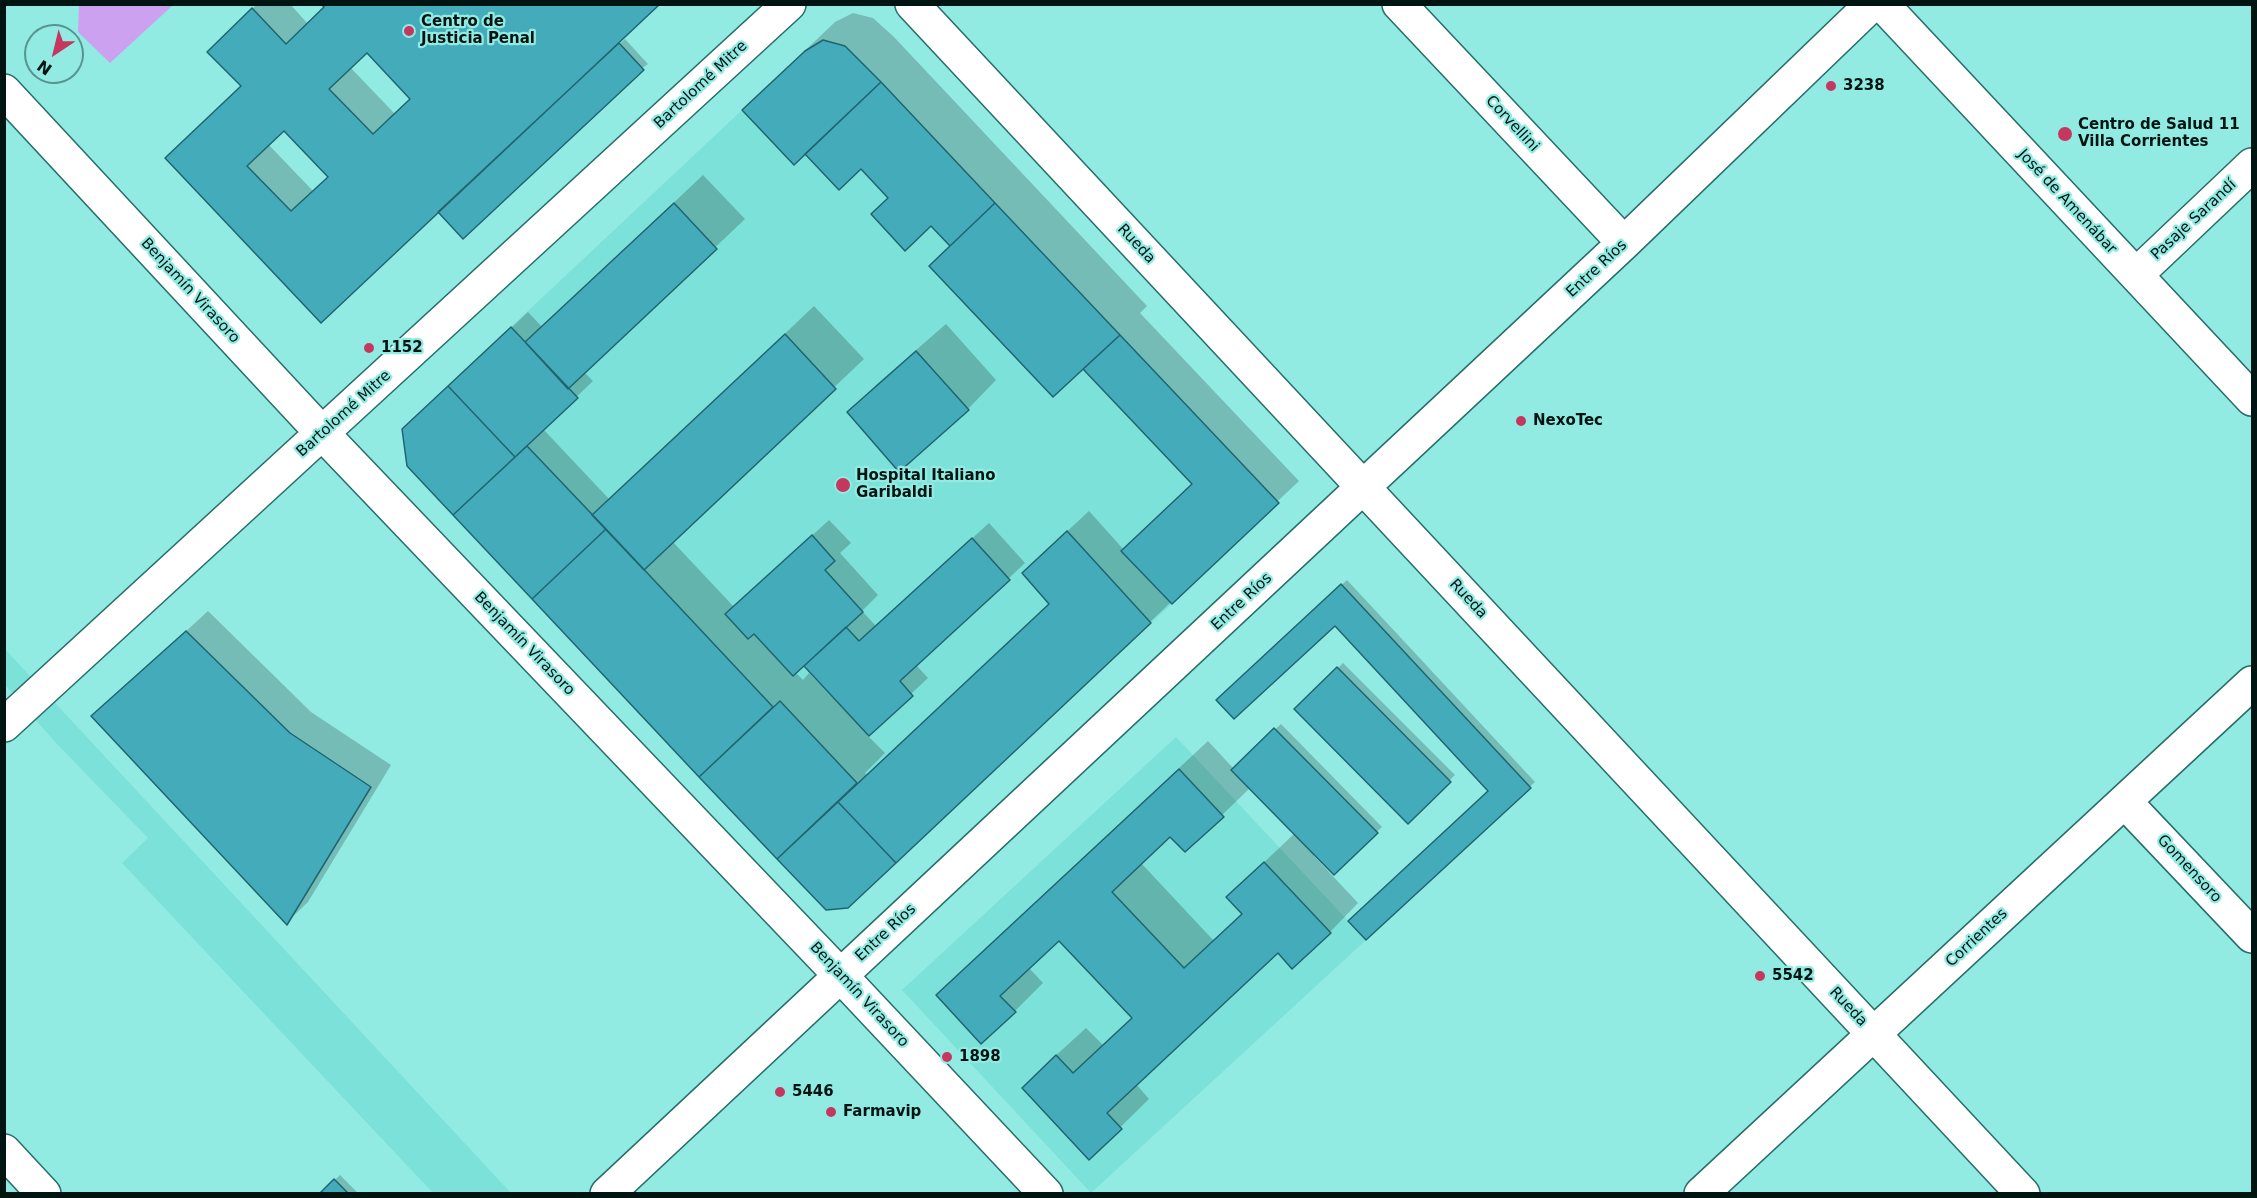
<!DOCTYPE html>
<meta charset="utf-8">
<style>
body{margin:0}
#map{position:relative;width:2257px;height:1198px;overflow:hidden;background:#92ebe3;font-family:"DejaVu Sans",sans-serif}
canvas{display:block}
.frame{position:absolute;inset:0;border:6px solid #001412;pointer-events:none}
.north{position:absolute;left:24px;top:24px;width:60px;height:60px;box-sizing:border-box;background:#92ebe3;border:2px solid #58958f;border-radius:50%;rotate:215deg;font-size:16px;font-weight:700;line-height:24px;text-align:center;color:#001412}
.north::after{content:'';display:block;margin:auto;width:21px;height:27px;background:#c63760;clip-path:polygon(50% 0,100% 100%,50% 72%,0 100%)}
</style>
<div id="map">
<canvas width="2257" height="1198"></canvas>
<div class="frame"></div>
<div class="north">N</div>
</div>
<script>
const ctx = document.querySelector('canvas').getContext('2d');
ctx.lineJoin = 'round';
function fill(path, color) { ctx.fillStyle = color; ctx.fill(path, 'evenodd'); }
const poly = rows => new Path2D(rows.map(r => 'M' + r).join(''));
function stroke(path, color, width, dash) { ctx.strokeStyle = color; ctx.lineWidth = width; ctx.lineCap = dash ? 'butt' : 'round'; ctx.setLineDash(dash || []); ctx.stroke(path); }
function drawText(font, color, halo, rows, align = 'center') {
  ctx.font = font + ' "DejaVu Sans",sans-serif'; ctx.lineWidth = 4.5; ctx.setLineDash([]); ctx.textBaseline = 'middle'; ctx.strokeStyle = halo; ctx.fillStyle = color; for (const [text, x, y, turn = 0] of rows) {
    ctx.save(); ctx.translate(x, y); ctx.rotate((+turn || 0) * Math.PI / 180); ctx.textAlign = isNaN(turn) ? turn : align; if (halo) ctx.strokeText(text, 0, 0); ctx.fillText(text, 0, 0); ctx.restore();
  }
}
fill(poly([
 [823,40,845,46,865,65,1279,503,848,908,826,910,407,466,402,429,805,51],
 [4,648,511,1193,433,1193,122,863,148,838,56,743,5,685],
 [1176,737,1366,940,1091,1193,902,990]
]), '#7ce1d8');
fill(poly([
 [79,5,79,4,173,5,110,63,78,32]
]), '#cba1f0');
fill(poly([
 [257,4,290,4,308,24,581,76,583,78,625,39,648,64,438,211,321,321,167,158,242,86,209,52],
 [367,51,412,98,395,114,350,67],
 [284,129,329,176,313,191,268,144],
 [853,13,873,18,894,37,1147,306,1140,313,1299,481,1150,622,826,909,408,465,478,359,528,312,542,327,703,175,745,219,584,372,593,381,543,429,610,500,814,306,864,359,672,541,734,607,829,520,851,543,840,553,878,595,862,611,876,626,989,523,1025,563,916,665,928,678,867,735,885,753,865,773,867,775,1050,604,1045,552,1089,511,1124,550,1193,484,1083,367,951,245,931,224,890,198,772,82,835,22],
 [804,663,835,696,833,698,809,673,803,680,795,672],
 [946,324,996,380,968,409,849,413,877,384],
 [1347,580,1535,782,1366,938,1490,791,1335,624,1218,700],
 [208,611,311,712,391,765,308,902,287,922,94,716],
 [1343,663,1455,775,1408,821,1296,709],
 [1281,724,1382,827,1334,873,1316,854,1314,856,1358,903,1330,932,1278,951,1136,1084,1149,1099,1089,1158,1052,1059,1086,1028,1103,1045,1133,1017,1059,939,1029,968,1043,983,1015,1011,966,967,1208,741,1234,769],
 [1250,788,1295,833,1257,869,1243,913,1214,941,1141,863,1171,835,1222,815],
 [340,1175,359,1194,321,1194]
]), '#0003');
const building = poly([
 [321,4,660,4,321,323,165,158,241,86,207,52,252,8,286,44,324,7,321,4],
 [367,53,410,99,373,134,329,89,367,53],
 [284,131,328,177,291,211,247,166,284,131],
 [823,40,845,46,881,82,794,165,742,110,805,51,823,40],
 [619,43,644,70,463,239,438,212,619,43],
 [881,82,995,203,950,246,931,226,905,251,871,214,888,198,861,169,839,190,805,154,881,82],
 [674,203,717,249,568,389,525,342,674,203],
 [995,203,1120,335,1053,397,929,266,995,203],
 [511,327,578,398,515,457,448,386,511,327],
 [785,334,836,389,644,570,592,515,785,334],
 [1120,335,1279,503,1172,604,1121,551,1192,484,1083,369,1120,335],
 [916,351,969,410,899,472,847,412,916,351],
 [448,386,515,457,453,515,407,466,402,429,448,386],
 [527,446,606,529,532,599,453,515,527,446],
 [606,529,773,707,699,777,532,599,606,529],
 [1067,531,1151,623,896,863,838,802,1049,604,1022,573,1067,531],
 [812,535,835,561,825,570,863,612,793,676,754,634,748,639,725,614,812,535],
 [972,538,1010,580,900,681,913,696,869,736,804,666,846,627,859,641,972,538],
 [1341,584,1531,788,1366,940,1348,921,1488,791,1335,626,1234,719,1216,700,1341,584],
 [186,631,290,733,371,787,287,925,91,716,186,631],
 [1337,667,1451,782,1408,824,1294,709,1337,667],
 [780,701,857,783,777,859,699,777,780,701],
 [1274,728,1378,833,1334,875,1231,770,1274,728],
 [1179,769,1224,817,1185,852,1170,837,1112,892,1184,968,1242,914,1226,897,1264,862,1331,933,1292,969,1278,953,1107,1113,1122,1129,1089,1160,1022,1088,1056,1055,1073,1073,1132,1018,1059,941,1000,996,1016,1012,981,1044,936,995,1179,769],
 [838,802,896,863,848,908,826,910,777,859,838,802],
 [334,1179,349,1194,319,1194,334,1179]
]);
fill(building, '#44abba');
stroke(building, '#1f656f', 1.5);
const minor = poly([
 [912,4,2023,1194],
 [1399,4,1624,243],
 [1882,4,2252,399],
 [4,91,322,433,840,975,1046,1194],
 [2136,275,2252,165],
 [4,725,789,4],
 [2125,802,2252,936],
 [4,1151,44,1194],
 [607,1194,1624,243,1872,4],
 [1701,1194,2252,683]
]);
stroke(minor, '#286d68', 36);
stroke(minor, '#fff', 33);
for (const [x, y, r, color] of [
 [409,31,6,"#c63760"],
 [1831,86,6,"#c63760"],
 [2065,134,8,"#c63760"],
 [369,348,6,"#c63760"],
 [1521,421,6,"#c63760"],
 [843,485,8,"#c63760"],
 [1760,976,6,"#c63760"],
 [947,1057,6,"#c63760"],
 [780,1092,6,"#c63760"],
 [831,1112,6,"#c63760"]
]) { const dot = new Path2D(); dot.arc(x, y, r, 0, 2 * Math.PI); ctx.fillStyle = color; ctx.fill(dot); stroke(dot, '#92ebe3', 2); }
drawText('bold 15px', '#001412', '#92ebe3', [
 ["Centro de",421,22],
 ["Justicia Penal",421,39],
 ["3238",1843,86],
 ["Centro de Salud 11",2078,125],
 ["Villa Corrientes",2078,142],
 ["1152",381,348],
 ["NexoTec",1533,421],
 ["Hospital Italiano",856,476],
 ["Garibaldi",856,493],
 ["5542",1772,976],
 ["1898",959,1057],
 ["5446",792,1092],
 ["Farmavip",843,1112]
], 'left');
drawText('15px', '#001412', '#92ebe3', [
 ["Bartolomé Mitre",701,85,-43],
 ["Corvellini",1512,124,47],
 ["José de Amenábar",2067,202,47],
 ["Pasaje Sarandí",2194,220,-43],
 ["Rueda",1136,244,47],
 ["Entre Ríos",1597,269,-43],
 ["Benjamín Virasoro",190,291,47],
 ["Bartolomé Mitre",344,414,-42],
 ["Rueda",1468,599,47],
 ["Entre Ríos",1242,602,-43],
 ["Benjamín Virasoro",524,644,46],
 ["Gomensoro",2189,869,47],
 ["Entre Ríos",886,933,-43],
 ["Corrientes",1977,938,-43],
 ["Benjamín Virasoro",859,995,47],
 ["Rueda",1848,1007,47]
]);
</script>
